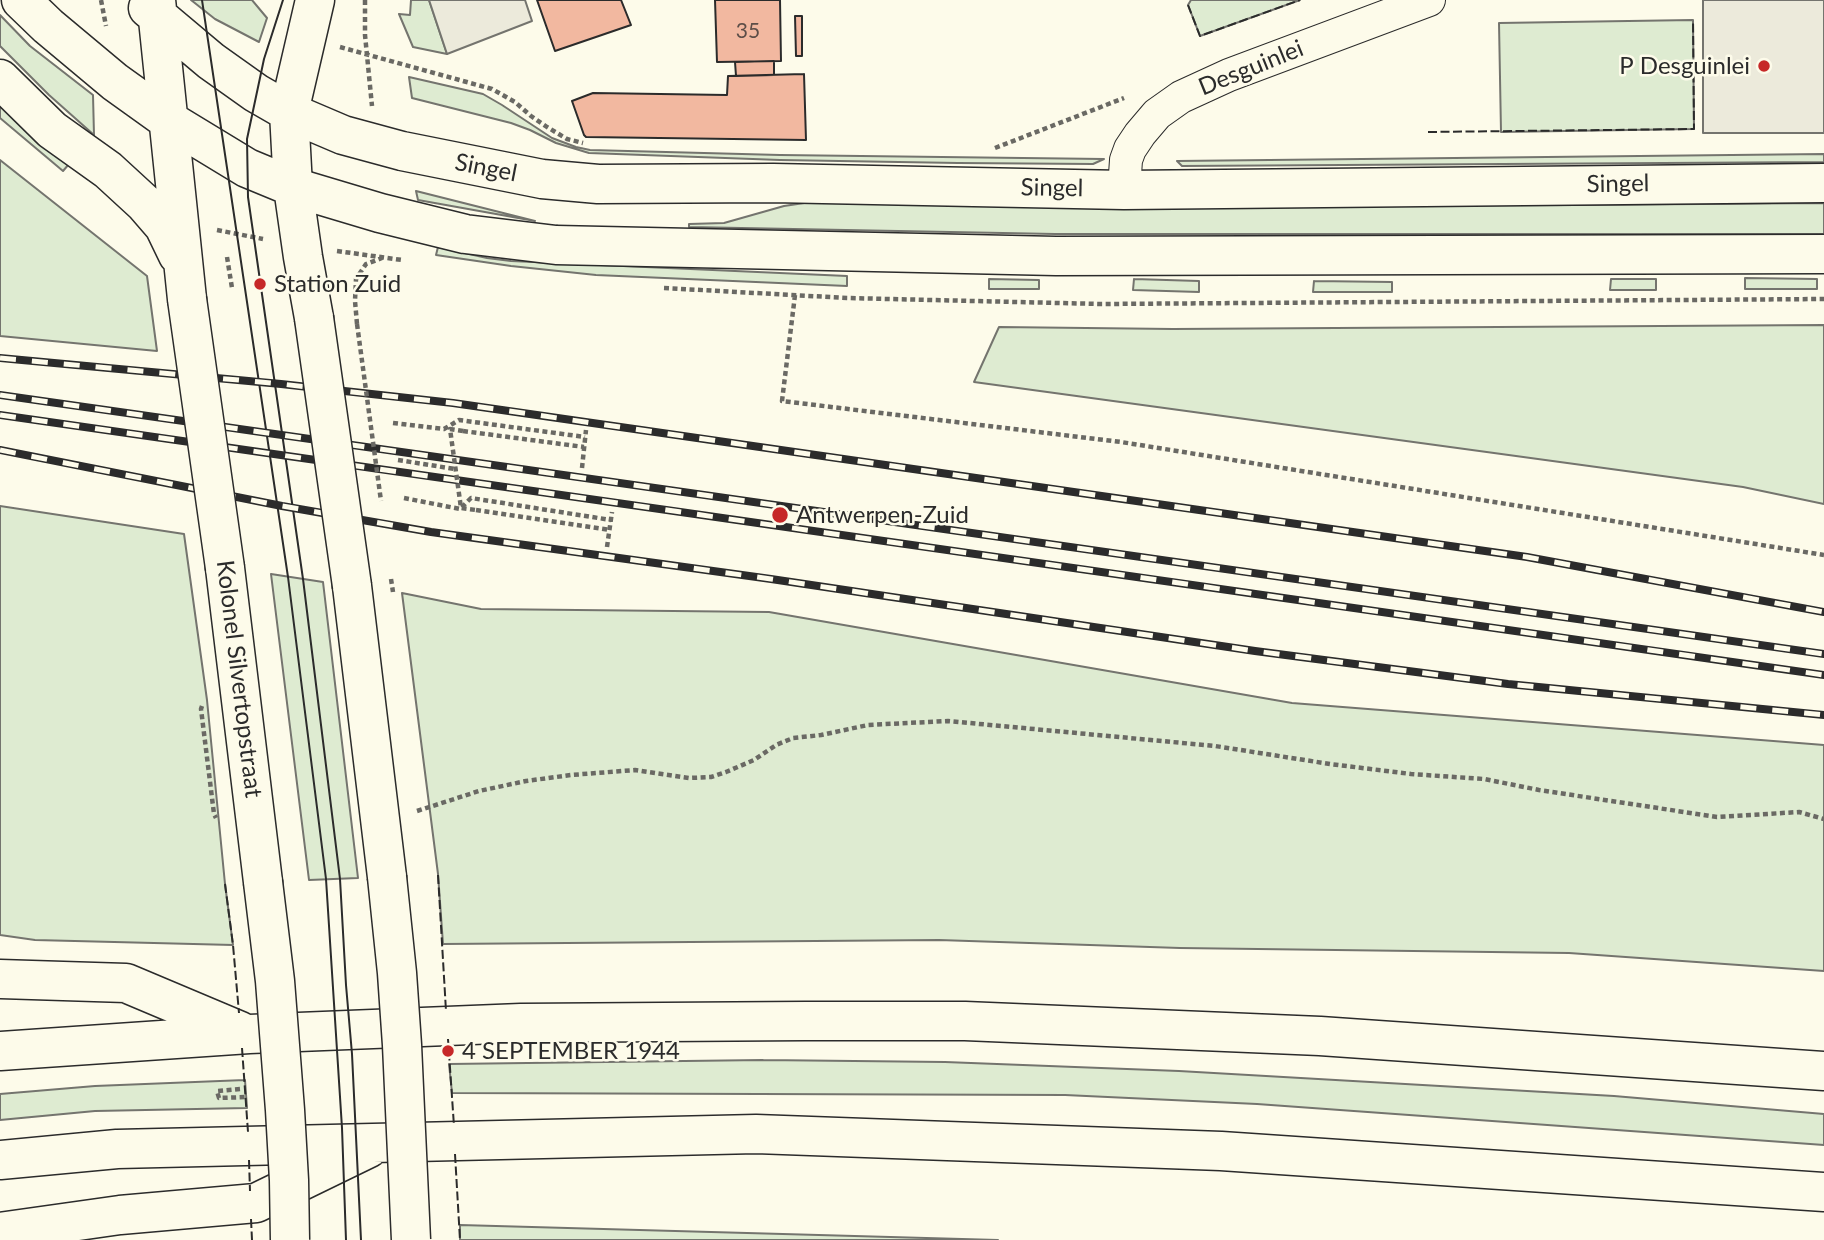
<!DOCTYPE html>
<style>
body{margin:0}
canvas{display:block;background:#fdfbea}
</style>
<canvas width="1824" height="1240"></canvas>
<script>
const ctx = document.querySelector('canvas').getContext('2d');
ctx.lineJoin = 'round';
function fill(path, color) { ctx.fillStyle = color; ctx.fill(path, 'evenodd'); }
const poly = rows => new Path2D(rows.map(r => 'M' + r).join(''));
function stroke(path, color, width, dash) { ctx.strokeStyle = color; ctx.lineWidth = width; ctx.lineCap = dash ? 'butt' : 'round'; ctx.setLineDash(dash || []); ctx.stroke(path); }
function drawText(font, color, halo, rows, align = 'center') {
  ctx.font = font + ' Lato,sans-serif'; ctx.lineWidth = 5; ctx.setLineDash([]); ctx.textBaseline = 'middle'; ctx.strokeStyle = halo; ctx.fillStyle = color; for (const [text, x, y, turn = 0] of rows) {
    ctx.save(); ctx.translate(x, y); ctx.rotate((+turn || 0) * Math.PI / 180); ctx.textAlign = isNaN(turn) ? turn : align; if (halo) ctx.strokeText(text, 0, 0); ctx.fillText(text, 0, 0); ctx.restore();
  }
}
const green = poly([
 [191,0,252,0,267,18,259,42,215,19,191,0],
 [411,0,429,0,447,54,413,47,399,14,410,15,411,0],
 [1191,0,1300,0,1200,36,1188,5,1191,0],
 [0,15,30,46,93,95,94,135,49,95,0,46,0,15],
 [1693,20,1694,129,1501,132,1499,23,1693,20],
 [409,77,483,94,502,105,552,138,576,147,590,150,780,155,1104,159,1093,164,958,163,780,160,589,153,556,143,530,130,511,123,412,98,409,77],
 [0,104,69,164,63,171,0,118,0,104],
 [1824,154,1824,162,1182,166,1177,161,1824,154],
 [0,160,147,276,157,351,0,336,0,160],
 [416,191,535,221,418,200,416,191],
 [811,202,1057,206,1576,205,1824,203,1824,234,1055,234,689,227,689,224,724,223,784,206,811,202],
 [438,247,487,258,511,261,847,276,847,286,596,275,511,266,436,255,438,247],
 [1745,278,1817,279,1817,289,1745,289,1745,278],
 [989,279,1039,280,1039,289,989,289,989,279],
 [1134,279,1199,281,1199,292,1133,290,1134,279],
 [1611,279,1656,279,1656,290,1610,290,1611,279],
 [1314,281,1392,282,1392,292,1313,292,1314,281],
 [1824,325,1824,504,1743,487,974,382,999,327,1173,329,1824,325],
 [0,506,184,534,207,700,225,884,233,945,35,940,0,935,0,506],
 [271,574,323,582,358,878,309,880,271,574],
 [402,593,481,609,769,612,1292,703,1824,745,1824,971,1569,953,1180,948,939,940,443,944,438,874,402,593],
 [763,1060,945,1062,1179,1071,1614,1096,1824,1114,1824,1145,1257,1104,1065,1095,452,1093,449,1064,763,1060],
 [245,1080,247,1108,95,1111,0,1120,0,1094,95,1086,245,1080],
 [460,1225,998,1240,460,1240,460,1225]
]);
fill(green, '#deebd1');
stroke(green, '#74746e', 2);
const parking = poly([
 [429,0,525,0,532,21,447,54,429,0],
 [1703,0,1824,0,1824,133,1703,133,1703,0]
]);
fill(parking, '#eceadb');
stroke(parking, '#74746e', 2);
const building = poly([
 [537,0,621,0,631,25,555,51,537,0],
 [715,0,780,0,781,61,717,62,715,0],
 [795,16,802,16,802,56,796,56,795,16],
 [774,61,774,75,736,76,735,62,774,61],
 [804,74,806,140,586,137,584,135,572,101,593,93,727,95,728,76,804,74]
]);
fill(building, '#f2b8a0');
stroke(building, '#2b2b2b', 2);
const street = poly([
 [1124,190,1126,160,1130,149,1140,134,1157,114,1181,97,1229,75,1429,0]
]);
const secondary = poly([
 [21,0,48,26,115,82,168,120,247,168,293,187],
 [156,0,187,299],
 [148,8,211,61,256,93,289,112],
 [0,79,52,130,108,170,145,204,164,226,178,255],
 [314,318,303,257,293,187,289,112,315,0],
 [225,568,263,882],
 [352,586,387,877]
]);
const primary = poly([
 [289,112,343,135,402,151,542,179,598,184,773,183,1124,190,1824,183],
 [293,187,380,213,465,234,556,245,1056,256,1824,254]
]);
const highway = poly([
 [0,979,126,983,240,1031],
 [0,1051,249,1034,521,1023,805,1021,965,1021,1320,1036,1824,1071],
 [0,1160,117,1149,756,1134,1221,1151,1824,1192],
 [0,1232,120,1215,256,1203,369,1148]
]);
stroke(street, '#2b2b2b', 34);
stroke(secondary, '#2b2b2b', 41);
stroke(primary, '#2b2b2b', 41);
stroke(highway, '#2b2b2b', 41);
stroke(poly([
 [101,0,106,26],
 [365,0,365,35,372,106],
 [340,47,492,89,515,102,531,116,547,127,567,139,583,143],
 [995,148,1124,98],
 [217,230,263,239],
 [337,251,402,260],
 [227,257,232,288],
 [664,288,847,298,1102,304,1824,299],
 [795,295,782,401,1121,442,1824,555],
 [357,324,355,301,356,279,366,264,382,258],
 [393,423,444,429,459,420,585,437],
 [463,431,584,447],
 [398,460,455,469],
 [582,468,586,430],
 [404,498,460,509,471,498,611,520],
 [476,510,610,530],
 [607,547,612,512],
 [202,706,201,709,214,814,216,818],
 [417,811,479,791,526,781,571,775,635,770,689,778,711,777,726,772,754,760,776,745,793,738,821,735,868,725,948,721,1215,746,1330,764,1411,774,1484,779,1539,790,1717,817,1799,812,1824,819],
 [240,1089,217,1091,219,1098,247,1097]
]), '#6a6964', 4.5, [5, 3.5]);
stroke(street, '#fdfbea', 32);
stroke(secondary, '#fdfbea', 38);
stroke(primary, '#fdfbea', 38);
stroke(highway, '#fdfbea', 38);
stroke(poly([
 [202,0,288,577,326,879,342,1128,346,1240],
 [283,0,264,59,247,139,248,197,303,579,340,879,346,985,352,1054,361,1240]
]), '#2b2b2b', 2);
const rail = poly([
 [0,358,281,384,453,403,1527,557,1824,612],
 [0,395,1824,654],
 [0,415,1824,675],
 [0,450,282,506,431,532,771,579,1255,651,1508,684,1824,715]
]);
stroke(rail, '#2b2b2b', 8);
stroke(rail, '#fdfbea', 5, [16]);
const secondaryBridge = poly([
 [187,299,225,568],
 [314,318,352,586],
 [387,877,397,973,402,1045,411,1240],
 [263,882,275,981,285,1110,289,1180,290,1240]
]);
stroke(secondaryBridge, '#2b2b2b', 41, []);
stroke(poly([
 [357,324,381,501],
 [463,431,450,429,461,508,476,510],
 [391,579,393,592]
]), '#6a6964', 4.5, [5, 3.5]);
stroke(secondaryBridge, '#fdfbea', 38);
stroke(poly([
 [1188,5,1200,36,1300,0],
 [1428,132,1694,129,1693,20],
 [438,875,446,1011],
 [225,884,233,945,239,1013],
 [448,1039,454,1126],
 [242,1048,248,1132],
 [455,1154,460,1240],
 [249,1160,250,1191],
 [251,1219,252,1240]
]), '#2b2b2b', 2, [9, 3.5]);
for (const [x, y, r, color] of [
 [1764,66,7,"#c62828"],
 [260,284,7,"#c62828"],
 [780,515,9,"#c62828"],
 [448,1051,7,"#c62828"]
]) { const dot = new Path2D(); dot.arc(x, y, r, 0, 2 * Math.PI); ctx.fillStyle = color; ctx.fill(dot); stroke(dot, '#fdfbea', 2.5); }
drawText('21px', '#5d4e48', null, [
 ["35",748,31]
]);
drawText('24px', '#2b2b2b', '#fdfbea', [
 ["P Desguinlei",1750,66,"right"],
 ["Station Zuid",274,284],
 ["Antwerpen-Zuid",796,515],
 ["4 SEPTEMBER 1944",462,1051]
], 'left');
drawText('24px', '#2b2b2b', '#fdfbea', [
 ["Desguinlei",1251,68,-22],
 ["Singel",486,168,11],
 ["Singel",1618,184,-1],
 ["Singel",1052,188,1],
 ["Kolonel Silvertopstraat",239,679,83]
]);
</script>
